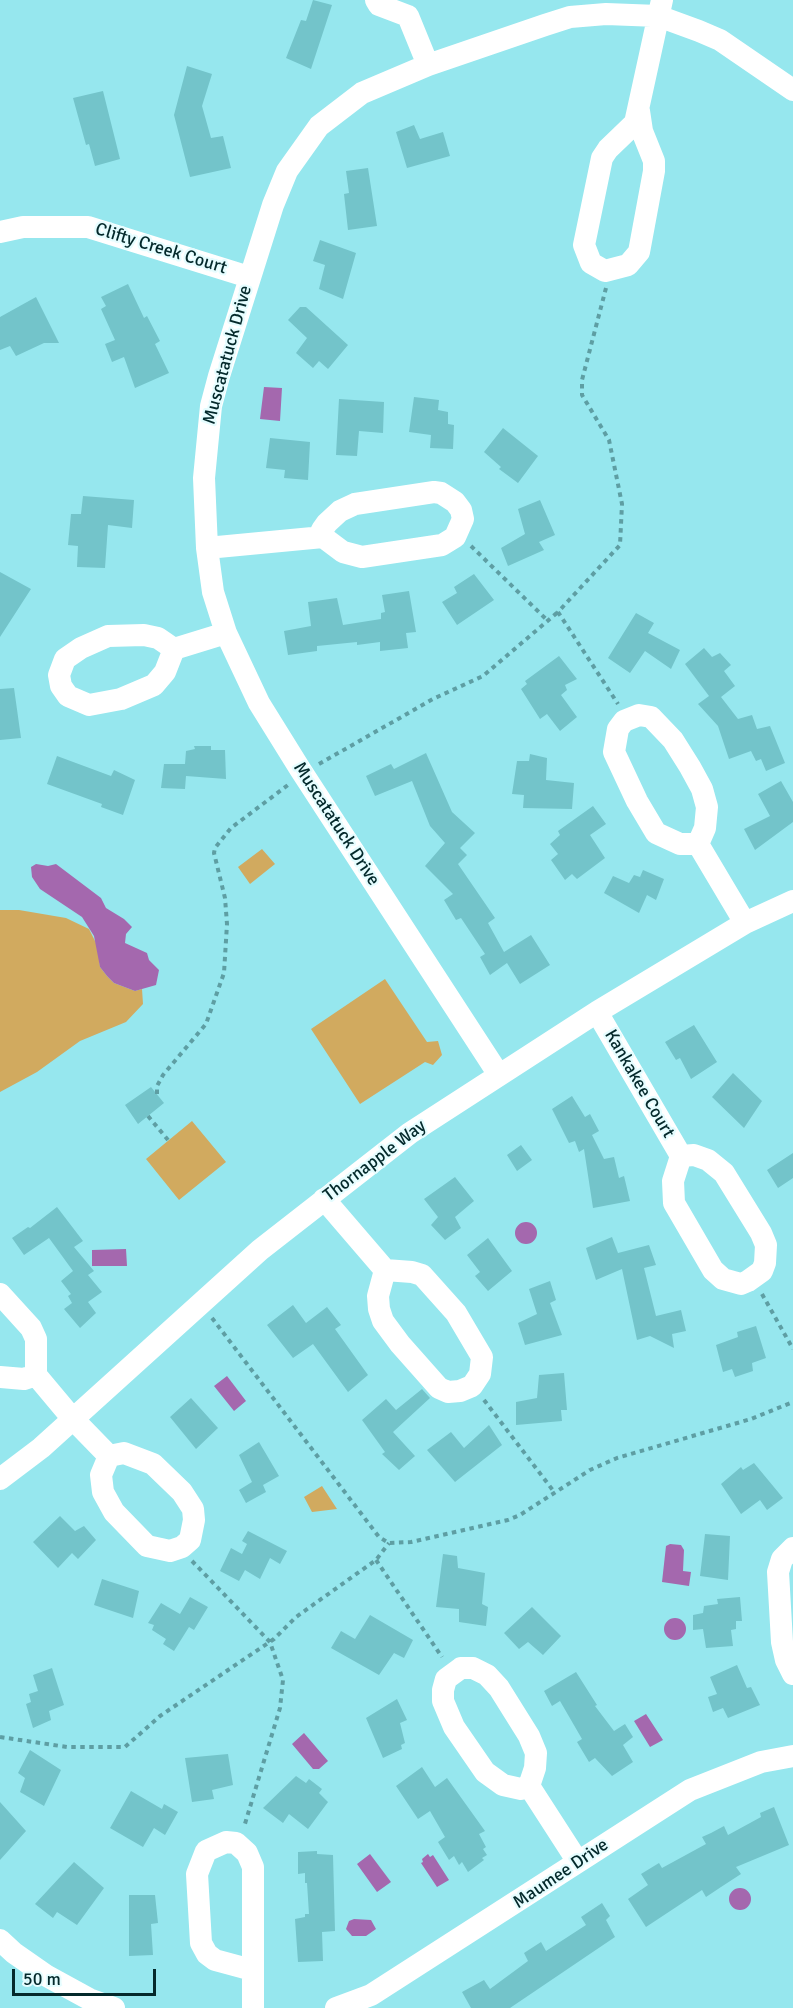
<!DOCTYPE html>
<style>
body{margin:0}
#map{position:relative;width:793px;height:2008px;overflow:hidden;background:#96e7ee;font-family:Signika,sans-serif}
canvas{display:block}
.scale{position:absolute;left:12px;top:1969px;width:144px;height:27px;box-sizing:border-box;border:3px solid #04292b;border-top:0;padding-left:8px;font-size:18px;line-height:21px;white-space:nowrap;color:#04292b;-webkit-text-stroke:4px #e6fdff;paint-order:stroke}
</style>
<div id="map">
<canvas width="793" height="2008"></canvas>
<div class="scale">50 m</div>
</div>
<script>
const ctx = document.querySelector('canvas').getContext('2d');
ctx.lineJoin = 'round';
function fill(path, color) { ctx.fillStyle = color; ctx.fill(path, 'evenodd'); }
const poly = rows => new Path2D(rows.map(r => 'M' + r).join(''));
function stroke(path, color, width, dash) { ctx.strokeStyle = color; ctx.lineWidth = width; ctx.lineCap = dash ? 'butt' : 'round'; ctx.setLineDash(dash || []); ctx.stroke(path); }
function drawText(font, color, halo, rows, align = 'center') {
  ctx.font = font + ' Signika,sans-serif'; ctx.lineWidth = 4.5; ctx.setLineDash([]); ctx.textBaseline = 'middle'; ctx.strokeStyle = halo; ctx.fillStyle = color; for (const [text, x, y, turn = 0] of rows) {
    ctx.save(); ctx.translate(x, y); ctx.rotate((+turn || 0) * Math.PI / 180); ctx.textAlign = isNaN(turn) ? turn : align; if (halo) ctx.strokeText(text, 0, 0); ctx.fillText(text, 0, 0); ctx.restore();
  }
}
fill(poly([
 [262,849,275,864,250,884,238,867],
 [0,910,19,910,66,918,89,929,98,947,100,967,107,976,114,983,135,991,142,989,143,1004,126,1022,80,1041,37,1072,0,1092],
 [385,979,427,1042,438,1041,442,1055,433,1065,425,1062,360,1104,311,1029],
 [192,1121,226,1162,179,1200,146,1159],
 [322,1486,337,1509,312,1512,304,1497]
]), '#d1aa5f');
fill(poly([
 [264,387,282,388,280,421,260,419],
 [36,864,48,866,56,864,101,898,106,908,124,919,132,927,126,934,125,943,147,953,149,960,159,970,156,985,135,991,114,983,107,976,100,967,94,936,82,917,40,889,32,877,31,867],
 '515 1233a11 11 0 1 1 22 0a11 11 0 1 1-22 0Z',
 [126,1249,127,1266,92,1266,92,1250],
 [227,1376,246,1401,234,1411,214,1386],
 [670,1544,681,1545,684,1550,683,1571,691,1572,689,1586,662,1582,666,1546],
 '664 1629a11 11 0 1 1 22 0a11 11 0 1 1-22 0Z',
 [646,1714,663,1740,650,1747,634,1721],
 [304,1733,328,1761,319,1769,313,1769,292,1744],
 [370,1854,391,1882,377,1892,357,1864],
 [428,1854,430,1857,433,1855,449,1880,437,1887,421,1863,423,1862,422,1859],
 '729 1899a11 11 0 1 1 22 0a11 11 0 1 1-22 0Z',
 [354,1919,371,1920,376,1929,366,1936,352,1936,346,1929,349,1921]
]), '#a468ae');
fill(poly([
 [313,0,332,5,311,69,286,58,301,20,306,21],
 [187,66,212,74,202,106,211,138,223,136,231,168,190,177,174,115],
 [103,91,120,159,95,166,89,144,86,145,73,98],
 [414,125,420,139,443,132,450,156,407,168,396,132],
 [368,168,377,226,348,230,344,194,349,193,346,171],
 [320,240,356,253,343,299,319,289,325,265,313,261],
 [128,284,144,318,147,316,160,341,155,344,169,373,135,388,124,357,112,362,105,344,115,340,101,309,106,306,101,297],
 [36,297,59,343,44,343,16,356,10,346,0,350,0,317],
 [300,307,306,307,348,345,328,369,319,361,313,368,296,353,307,338,288,320],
 [414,397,439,400,438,410,448,412,448,424,454,425,453,449,430,448,431,435,409,432],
 [339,399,384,402,383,433,359,431,357,456,336,455],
 [503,428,538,456,518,483,499,469,501,467,484,452],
 [270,438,310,442,308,480,284,478,285,470,266,468],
 [83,496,134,500,132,528,108,525,105,568,77,567,78,546,68,545,71,514,81,514],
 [540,500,555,535,539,542,544,550,508,566,501,548,525,534,518,509],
 [0,572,31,589,0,637],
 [474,574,494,600,457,625,442,602,457,593,454,587],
 [409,591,416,632,406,633,408,648,380,651,380,642,357,645,357,642,317,646,317,651,288,655,284,631,311,626,308,602,337,598,343,625,381,619,381,613,385,612,382,595],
 [636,613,654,623,648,633,680,650,671,669,645,651,630,673,608,658],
 [704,648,712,657,720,653,731,665,724,671,735,686,721,697,738,719,752,715,757,729,770,726,785,763,766,771,761,759,756,761,751,751,729,759,718,726,698,704,709,696,685,664],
 [559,656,577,679,565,685,567,690,561,695,577,717,560,731,547,714,540,719,521,689,527,684,525,681],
 [14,688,21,738,0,740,0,689],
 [194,746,211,746,211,750,225,750,226,779,186,776,185,789,161,788,164,764,185,764,186,751,195,749],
 [426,753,452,812,475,833,460,848,467,855,458,864,495,918,488,923,504,952,531,935,550,965,520,984,507,963,490,975,480,957,485,954,461,918,456,920,444,900,453,894,425,866,445,843,430,826,412,781,375,796,366,776,391,764,394,769],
 [530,754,547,758,546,780,574,783,572,809,523,808,524,795,512,794,517,761,529,761],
 [57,756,111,776,114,770,135,780,123,815,101,807,102,804,47,784],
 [781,781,793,802,793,822,755,850,744,829,770,816,758,794],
 [593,806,606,824,590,835,605,858,577,879,572,874,565,880,551,860,558,854,550,844,560,835,558,831],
 [643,870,664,879,656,900,647,895,639,913,604,893,613,876,629,883,634,875,640,877],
 [694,1025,717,1062,691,1079,680,1058,676,1060,665,1042],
 [733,1073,762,1101,744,1128,712,1097],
 [151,1087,164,1103,138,1124,125,1105],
 [572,1096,585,1117,590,1114,599,1131,592,1135,604,1159,614,1157,619,1178,624,1176,630,1201,593,1208,584,1149,579,1152,575,1141,569,1143,552,1109],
 [521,1145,532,1160,517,1171,507,1155],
 [793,1153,793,1178,778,1188,767,1170],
 [455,1177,474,1201,455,1217,461,1228,445,1240,431,1225,438,1217,424,1199],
 [57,1207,83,1241,74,1247,94,1271,88,1275,102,1292,88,1302,96,1313,80,1328,64,1309,72,1303,68,1296,71,1294,61,1281,73,1271,49,1238,24,1255,12,1238,28,1227,30,1228],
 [612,1237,618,1253,649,1245,656,1265,644,1268,656,1316,681,1310,686,1331,672,1334,674,1348,650,1336,637,1340,622,1269,596,1280,586,1248],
 [488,1238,512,1271,488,1291,475,1276,480,1272,467,1255],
 [550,1281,556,1300,550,1303,562,1335,525,1345,518,1323,537,1314,529,1289],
 [293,1305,306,1323,327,1307,341,1325,335,1329,368,1375,348,1392,313,1344,293,1358,267,1325],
 [756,1326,766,1358,752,1363,753,1371,735,1377,732,1369,723,1372,716,1345,738,1337,737,1332],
 [564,1373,567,1410,561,1410,562,1421,516,1425,516,1402,537,1398,539,1375],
 [422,1389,430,1398,393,1432,415,1456,399,1470,382,1454,385,1452,362,1420,386,1399,396,1410],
 [191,1398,218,1428,196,1449,170,1417],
 [489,1425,502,1445,455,1482,427,1450,451,1432,464,1448],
 [259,1442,279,1476,263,1485,266,1492,246,1503,239,1490,252,1482,239,1455],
 [754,1463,783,1498,767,1510,760,1500,741,1514,721,1484,741,1467,743,1470],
 [60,1516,75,1531,84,1526,96,1540,78,1559,72,1553,58,1568,33,1542],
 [248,1531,287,1551,280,1564,270,1558,260,1579,245,1570,239,1581,220,1571,231,1548,242,1554,247,1544,242,1541],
 [705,1534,730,1536,728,1580,700,1576],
 [443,1554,457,1556,458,1568,485,1573,482,1604,488,1607,486,1626,459,1622,459,1609,436,1607],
 [102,1579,139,1591,133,1618,94,1605],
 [190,1597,208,1607,194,1630,189,1627,174,1651,163,1644,166,1639,152,1630,154,1625,148,1623,161,1603,180,1614],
 [740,1597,742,1621,736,1621,736,1629,731,1630,733,1646,706,1648,703,1629,693,1630,693,1615,703,1613,704,1606,718,1604,717,1599],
 [532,1607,561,1636,543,1655,528,1642,519,1649,504,1633],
 [370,1615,413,1640,404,1658,394,1653,379,1675,331,1648,341,1631,355,1639],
 [737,1665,747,1688,751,1687,760,1705,728,1718,723,1708,713,1712,708,1697,717,1694,710,1677],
 [52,1668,64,1705,49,1711,51,1720,33,1728,26,1704,31,1702,29,1694,38,1691,33,1675],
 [576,1672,597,1705,595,1706,614,1731,625,1724,633,1737,623,1745,633,1762,612,1776,595,1758,589,1762,577,1742,582,1739,560,1701,552,1706,544,1691],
 [397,1699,407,1720,400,1723,405,1743,401,1745,402,1749,383,1758,366,1718],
 [30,1750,61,1770,44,1806,20,1792,25,1778,18,1773],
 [228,1754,233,1785,212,1790,214,1799,192,1802,185,1758],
 [422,1767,435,1787,447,1778,485,1831,479,1834,486,1847,483,1849,487,1855,482,1858,484,1860,468,1872,462,1862,459,1865,454,1856,449,1860,438,1842,445,1837,430,1811,418,1819,396,1786],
 [296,1776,306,1783,309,1779,322,1789,319,1793,328,1802,308,1829,289,1814,283,1823,263,1808],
 [131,1791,162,1809,164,1804,178,1812,165,1835,154,1828,143,1847,110,1828],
 [0,1802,26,1831,0,1860],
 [774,1807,789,1845,736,1867,741,1874,721,1887,706,1897,702,1890,646,1927,628,1899,648,1885,641,1874,659,1863,662,1868,706,1844,702,1837,711,1833,724,1826,728,1835,761,1817,760,1813],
 [317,1851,317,1854,333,1855,335,1931,322,1932,323,1961,298,1962,295,1919,305,1917,305,1914,309,1914,307,1883,305,1883,305,1873,298,1874,298,1852],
 [74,1862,104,1888,77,1925,57,1912,53,1918,35,1904],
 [129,1895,155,1895,158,1923,151,1924,153,1955,129,1956],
 [602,1903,610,1916,606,1920,615,1937,510,2008,471,2008,462,1992,484,1980,490,1989,528,1961,524,1953,541,1942,546,1951,586,1925,581,1917]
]), '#73c4ca');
stroke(poly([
 [606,288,582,380,582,395,609,440,622,504,620,545,558,612,618,704],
 [471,546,547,620],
 [319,764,433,699,483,676,558,612],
 [157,1094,157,1086,163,1075,206,1024,224,973,227,924,225,898,214,853,215,848,231,828,288,785],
 [148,1116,168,1140],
 [762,1294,793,1349],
 [212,1318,379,1537,389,1543,411,1542,508,1520,520,1515,590,1470,617,1458,751,1419,793,1402],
 [484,1400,555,1493],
 [376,1560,442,1657],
 [192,1561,270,1642,283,1680,280,1708,244,1827],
 [0,1737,67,1747,125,1747,160,1716,274,1639,296,1617,376,1560,389,1543]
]), '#5e9ea3', 4, [4.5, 4.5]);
stroke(poly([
 [376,0,379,5,408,16],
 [408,16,428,65],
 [639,111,642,131,654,161,654,171,639,252,628,265,605,271,591,263,584,245,602,158,608,149,635,123,662,0],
 [0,232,23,227,88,227,249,277],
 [207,548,323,537,343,552,362,557,442,545,455,537,463,519,461,510,455,502,441,493,434,492,355,504,340,511,327,523,322,530,323,537],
 [174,649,165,672,154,685,121,699,89,705,68,696,61,686,59,675,65,659,81,648,108,636,144,635,158,638,174,649,226,633],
 [698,844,680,844,656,833,637,801,614,752,618,729,624,721,639,715,651,717,673,740,690,767,702,789,707,807,705,828,698,844,745,923],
 [597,1012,681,1156,694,1155,708,1160,724,1173,761,1233,766,1245,765,1263,762,1271,748,1281,741,1284,723,1279,713,1270,674,1203,673,1181,681,1156],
 [499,1075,300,769,259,703,226,633,213,592,207,548,204,478,211,406,219,376,273,205,287,171,319,126,362,93,428,65,545,25,570,17,606,14,658,16,699,31,720,40,793,90],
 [324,1199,385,1270,412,1272,422,1275,456,1313,482,1357,480,1374,472,1386,460,1391,448,1392,439,1388,400,1344,383,1321,379,1309,378,1296,385,1270],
 [0,1294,31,1328,36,1339,36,1375,72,1418,109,1456,124,1453,153,1464,182,1492,193,1509,194,1520,190,1540,182,1547,170,1551,147,1546,114,1512,103,1492,101,1475,109,1456],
 [0,1377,24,1379,36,1375],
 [0,1479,41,1448,260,1250,410,1133,597,1012,745,923,793,901],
 [793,1548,782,1559,778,1572,782,1642,786,1660,793,1674],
 [461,1668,473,1668,487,1675,499,1688,529,1736,536,1753,535,1768,529,1786,521,1789,503,1785,485,1772,454,1727,443,1701,443,1690,446,1679,461,1668],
 [529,1786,578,1862],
 [0,1940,14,1953,47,1976,89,1999,114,2008],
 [252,1970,215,1960,207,1954,201,1943,197,1874,206,1851,226,1842,236,1843,247,1853,253,1867,253,2008],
 [336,2008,371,1995,690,1790,761,1762,793,1756]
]), '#fff', 22);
drawText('18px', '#04292b', '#e6fdff', [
 ["Clifty Creek Court",161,249,17],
 ["Muscatatuck Drive",228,355,-75],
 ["Muscatatuck Drive",336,824,57],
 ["Kankakee Court",639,1084,60],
 ["Thornapple Way",375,1161,-37],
 ["Maumee Drive",561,1874,-34]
]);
</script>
